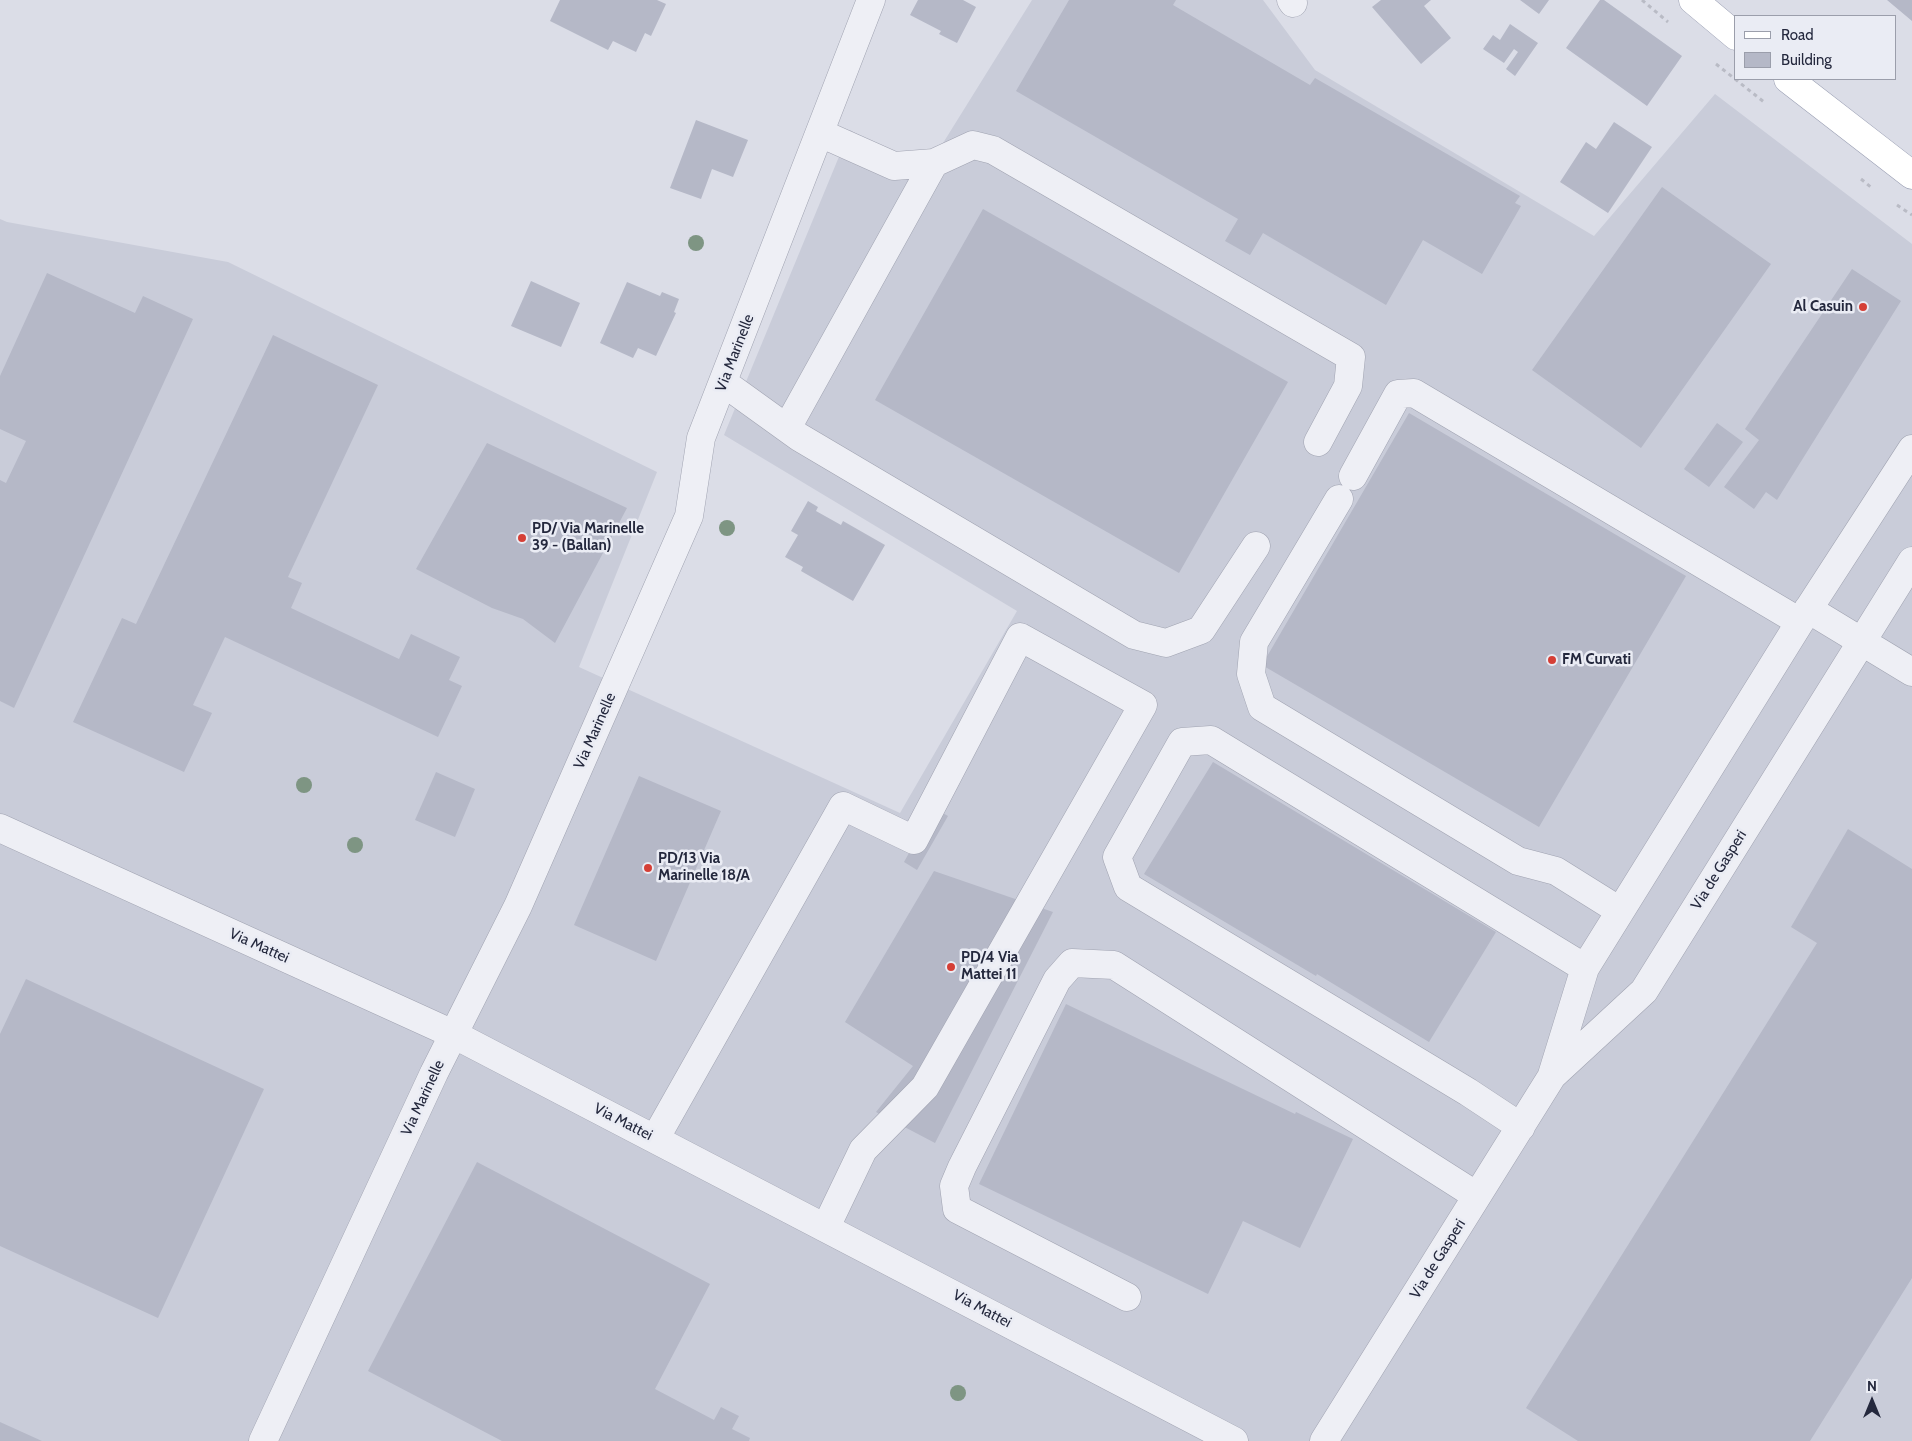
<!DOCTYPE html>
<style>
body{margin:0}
#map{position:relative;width:1912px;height:1441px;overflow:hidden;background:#dbdde7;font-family:Cabin,sans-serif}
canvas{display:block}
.legend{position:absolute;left:1734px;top:15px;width:162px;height:65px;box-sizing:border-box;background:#eaecf4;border:1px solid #9b9eab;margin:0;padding:6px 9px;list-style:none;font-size:15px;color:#24283d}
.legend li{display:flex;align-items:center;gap:10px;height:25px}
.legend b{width:25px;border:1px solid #9b9eab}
.north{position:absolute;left:1847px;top:1376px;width:50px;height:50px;-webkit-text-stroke:4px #eaecf4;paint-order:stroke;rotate:0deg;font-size:14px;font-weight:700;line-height:20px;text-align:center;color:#24283d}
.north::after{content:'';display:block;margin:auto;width:18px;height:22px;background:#24283d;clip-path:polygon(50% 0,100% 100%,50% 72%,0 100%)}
</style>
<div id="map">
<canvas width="1912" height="1441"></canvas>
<ul class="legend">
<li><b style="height:6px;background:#fff"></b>Road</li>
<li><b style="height:14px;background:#b5b8c7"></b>Building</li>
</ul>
<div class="north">N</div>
</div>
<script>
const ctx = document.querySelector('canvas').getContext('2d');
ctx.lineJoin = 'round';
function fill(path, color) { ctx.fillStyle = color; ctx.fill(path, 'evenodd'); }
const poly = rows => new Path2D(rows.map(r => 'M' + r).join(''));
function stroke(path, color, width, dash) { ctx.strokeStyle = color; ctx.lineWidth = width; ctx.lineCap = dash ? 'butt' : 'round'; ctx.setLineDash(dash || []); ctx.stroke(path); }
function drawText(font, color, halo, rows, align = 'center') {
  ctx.font = font + ' Cabin,sans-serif'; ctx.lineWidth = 5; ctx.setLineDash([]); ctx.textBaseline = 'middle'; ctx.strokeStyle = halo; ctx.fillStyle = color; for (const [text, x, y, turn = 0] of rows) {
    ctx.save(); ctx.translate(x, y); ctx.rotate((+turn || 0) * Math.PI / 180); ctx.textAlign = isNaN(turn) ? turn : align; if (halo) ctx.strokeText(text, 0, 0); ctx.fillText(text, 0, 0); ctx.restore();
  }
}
fill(poly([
 [1032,0,1263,0,1315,70,1594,236,1715,94,1912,244,1912,1441,0,1441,0,219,7,222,228,262,657,472,579,667,900,813,1017,611,724,435,850,130,925,172]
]), '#c9ccd9');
fill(poly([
 [560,0,657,0,666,4,651,36,645,33,636,52,613,41,608,50,550,21],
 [918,0,963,0,976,7,957,43,939,34,941,31,910,15],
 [1069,0,1176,0,1173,5,1310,85,1315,78,1520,196,1515,203,1521,206,1482,274,1423,240,1386,305,1263,233,1250,255,1225,241,1238,219,1016,91],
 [1381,0,1431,0,1424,6,1451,38,1421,64,1372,7],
 [1520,0,1549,0,1539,14],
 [1600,0,1604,0,1682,56,1647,106,1566,48],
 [1887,0,1912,0,1912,21],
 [1510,24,1538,43,1515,76,1506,69,1518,52,1514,49,1504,63,1483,49,1493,35,1500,40],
 [696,120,748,140,733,177,712,169,701,199,670,188],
 [1614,122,1652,147,1608,213,1560,182,1586,142,1596,149],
 [1662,187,1771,264,1641,448,1532,370],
 [983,209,1288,382,1179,573,875,400],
 [1852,269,1901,301,1777,500,1766,492,1754,509,1724,487,1759,440,1745,429],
 [47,273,135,313,143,296,193,319,14,708,0,701,0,480,6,483,26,441,0,429,0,376],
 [531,281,580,303,561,347,511,326],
 [627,282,660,296,662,292,679,299,674,312,676,313,656,356,638,348,633,358,600,343],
 [273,335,378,385,288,577,302,583,291,608,399,659,411,634,460,657,449,680,462,686,438,737,225,637,193,705,212,713,184,772,73,722,122,618,136,624],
 [1409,413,1686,576,1539,827,1262,665],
 [1717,423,1743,442,1709,487,1684,469],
 [487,443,627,508,555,643,523,619,492,608,416,569],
 [808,501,818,507,816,511,841,525,843,521,885,545,853,601,801,571,803,567,785,557,798,535,791,531],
 [1213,762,1496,932,1429,1042,1317,974,1316,976,1144,874],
 [436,772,475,789,455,837,415,820],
 [639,776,721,811,656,961,574,925],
 [934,808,948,816,917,870,904,862],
 [1848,829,1912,869,1912,1278,1810,1441,1578,1441,1526,1408,1817,943,1791,927],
 [934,871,1053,912,935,1143,876,1112,913,1066,845,1022],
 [26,979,264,1089,158,1318,0,1246,0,1034],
 [1066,1004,1295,1114,1296,1112,1353,1139,1300,1248,1243,1221,1208,1294,979,1184],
 [477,1162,710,1284,655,1389,714,1420,721,1407,739,1416,732,1429,750,1438,749,1441,502,1441,368,1371],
 [0,1422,42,1441,0,1441]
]), '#b5b8c7');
const minor = poly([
 [1291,0,1293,3],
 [820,133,894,166,934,163,973,145,993,150,1351,357,1348,386,1318,442],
 [724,383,799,437,1134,635,1166,643,1201,630,1256,546],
 [787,428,934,163],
 [1353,476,1398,394,1414,393,1800,622],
 [1339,499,1254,642,1251,674,1262,707,1518,861,1556,871,1620,911],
 [1808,609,1912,672],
 [0,828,453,1034,1234,1441],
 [1552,1075,1585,968,1800,622,1912,449],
 [1521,1127,1468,1092,1128,887,1117,857,1182,742,1211,740,1585,968],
 [655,1139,843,806,914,840,1020,637,1143,705,925,1087,863,1150,826,1227],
 [1127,1297,957,1209,954,1186,962,1167,1057,980,1072,963,1114,965,1477,1196],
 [263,1441,434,1073,518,906,689,516,701,438,871,0],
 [1324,1441,1552,1076,1644,991,1912,561]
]);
const major = poly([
 [1693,0,1736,36],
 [1788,79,1912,175]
]);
stroke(minor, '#a0a3b1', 29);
stroke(major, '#9a9fb3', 29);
stroke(poly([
 [1642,0,1668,22],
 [1716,64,1764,102],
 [1861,179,1872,188],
 [1897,205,1912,215]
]), '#b9bbc5', 3, [4, 4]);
stroke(minor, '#eeeff5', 28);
stroke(major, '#fff', 28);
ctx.fillStyle = '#7e9583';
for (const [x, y] of [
 [696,243],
 [727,528],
 [304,785],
 [355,845],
 [958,1393]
]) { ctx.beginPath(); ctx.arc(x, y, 8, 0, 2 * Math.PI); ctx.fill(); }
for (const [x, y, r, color] of [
 [1863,307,5,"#d53f36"],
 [522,538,5,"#d53f36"],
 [1552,660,5,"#d53f36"],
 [648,868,5,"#d53f36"],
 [951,967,5,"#d53f36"]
]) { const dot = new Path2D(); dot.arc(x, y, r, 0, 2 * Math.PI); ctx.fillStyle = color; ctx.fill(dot); stroke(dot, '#eaecf4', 2); }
drawText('bold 15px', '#24283d', '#eaecf4', [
 ["Al Casuin",1853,307,"right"],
 ["PD/ Via Marinelle",532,529],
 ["39 - (Ballan)",532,546],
 ["FM Curvati",1562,660],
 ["PD/13 Via",658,859],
 ["Marinelle 18/A",658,876],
 ["PD/4 Via",961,958],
 ["Mattei 11",961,975]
], 'left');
drawText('15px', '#24283d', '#eaecf4', [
 ["Via Marinelle",735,353,-69],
 ["Via Marinelle",595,731,-66],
 ["Via de Gasperi",1719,870,-58],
 ["Via Mattei",259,946,24],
 ["Via Marinelle",423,1098,-65],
 ["Via Mattei",623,1122,27],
 ["Via de Gasperi",1438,1259,-58],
 ["Via Mattei",982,1309,28]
]);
</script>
